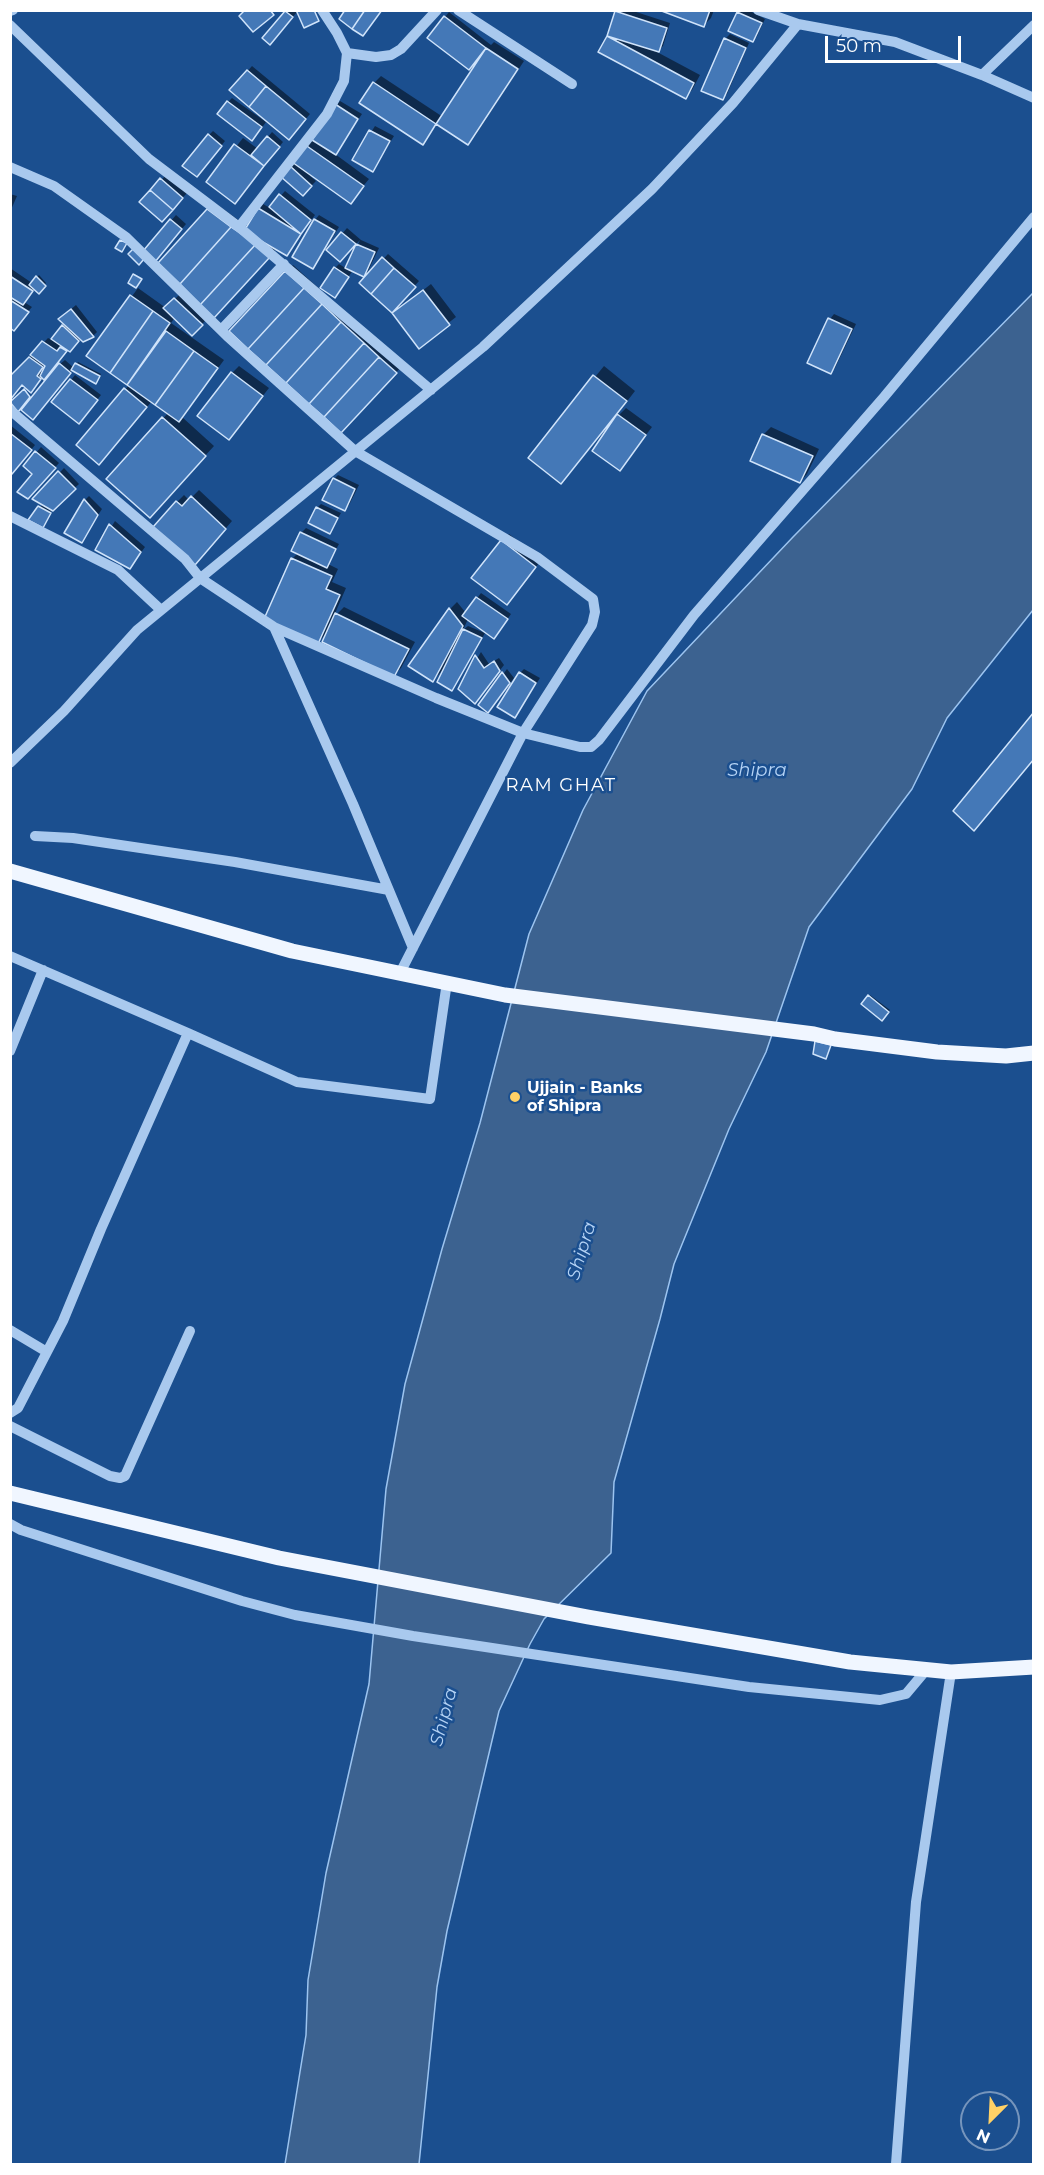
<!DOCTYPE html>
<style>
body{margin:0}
#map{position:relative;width:1044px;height:2175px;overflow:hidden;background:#1b4f8f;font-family:Montserrat,sans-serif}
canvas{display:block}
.frame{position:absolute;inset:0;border:12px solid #fff;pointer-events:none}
.north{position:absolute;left:960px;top:2091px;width:60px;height:60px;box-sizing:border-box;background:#1b4f8f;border:2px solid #7695bc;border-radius:50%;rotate:204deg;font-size:16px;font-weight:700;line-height:24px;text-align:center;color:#fff}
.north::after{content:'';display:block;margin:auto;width:21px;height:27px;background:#ffd166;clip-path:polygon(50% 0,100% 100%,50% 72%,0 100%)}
.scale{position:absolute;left:825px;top:36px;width:136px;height:27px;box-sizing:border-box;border:3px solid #fff;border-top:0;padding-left:8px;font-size:18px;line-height:21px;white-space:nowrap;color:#fff;-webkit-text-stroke:4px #1b4f8f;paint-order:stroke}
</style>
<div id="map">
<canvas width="1044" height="2175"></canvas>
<div class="frame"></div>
<div class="north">N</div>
<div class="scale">50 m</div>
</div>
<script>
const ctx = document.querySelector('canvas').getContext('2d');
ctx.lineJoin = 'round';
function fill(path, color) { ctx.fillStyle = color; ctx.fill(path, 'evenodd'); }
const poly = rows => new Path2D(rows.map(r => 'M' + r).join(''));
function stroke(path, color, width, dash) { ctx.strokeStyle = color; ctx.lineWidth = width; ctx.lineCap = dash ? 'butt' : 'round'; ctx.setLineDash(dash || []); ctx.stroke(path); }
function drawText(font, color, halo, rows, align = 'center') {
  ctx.font = font + ' Montserrat,sans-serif'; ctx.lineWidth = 5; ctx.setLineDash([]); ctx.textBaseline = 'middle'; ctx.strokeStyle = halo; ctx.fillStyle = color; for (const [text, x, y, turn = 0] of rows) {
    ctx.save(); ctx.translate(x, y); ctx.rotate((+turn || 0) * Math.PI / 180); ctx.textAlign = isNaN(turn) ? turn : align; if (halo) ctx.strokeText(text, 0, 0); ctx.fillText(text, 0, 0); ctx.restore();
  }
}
const water = poly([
 [1033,293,1033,610,947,718,912,789,809,927,766,1052,729,1129,674,1264,660,1319,614,1482,611,1553,544,1619,530,1644,499,1711,447,1931,437,1987,419,2164,285,2164,306,2035,308,1980,326,1873,369,1684,386,1489,405,1384,442,1249,480,1123,529,934,583,810,647,691,793,537,1033,293]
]);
fill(water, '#3c6290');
stroke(water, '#9cc4f0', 1.5);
fill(poly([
 [287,10,297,12,274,39,264,38],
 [618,10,630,10,670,23,663,46,657,52,700,75,692,90,685,97,601,51,610,34],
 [663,10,714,10,711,18,704,25],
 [741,10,748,10,765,19,757,36,753,41,738,13],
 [449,12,491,45,494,42,524,61,475,136,468,143,438,123,422,143,374,83,381,76,443,117,484,53,445,17],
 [730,34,749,43,727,94,722,99,725,39],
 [252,66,310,114,293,134,231,90],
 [232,98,266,122,257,134,228,102],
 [340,101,362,114,335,154,369,179,350,202,312,174,310,176,316,181,303,194,282,176],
 [375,126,394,136,373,170,354,159],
 [213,131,225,141,201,171,209,135],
 [272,132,283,142,235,202,208,182,243,138,258,149],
 [166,175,187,193,162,220,141,202],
 [285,191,315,215,287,254,277,248,221,309,215,203,248,227,263,204,270,208],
 [10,194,17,196,10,212],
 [176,215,186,224,160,255,145,251],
 [319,215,339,227,313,268,315,220],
 [347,228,361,240,379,248,368,271,364,275,353,270,339,291,335,268,339,264,347,269,360,240,345,256,328,250],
 [388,254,419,281,392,311,361,283],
 [293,265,403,365,348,424,286,272],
 [10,268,32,283,39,275,46,283,39,292,35,288,24,302,32,307,10,332],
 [431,284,456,317,419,346,394,313],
 [138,288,166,308,180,294,206,320,192,334,175,317,171,323,224,360,182,417,214,446,159,506,108,478,168,413,152,401,106,456,78,445,129,385,88,356],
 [76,305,97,332,93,336,81,338,70,350,68,349,31,391,23,384,10,378,48,338,52,340,65,324,64,315],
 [45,364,47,366,43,373,40,371],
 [834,314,856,324,835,368,831,372,830,319],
 [65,360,74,368,78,362,101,374,97,381,72,370,37,413,60,364],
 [239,366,269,388,229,439,232,373],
 [604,366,635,391,618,413,619,415,626,408,652,427,620,469,611,426,609,424,561,482,530,457],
 [75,375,101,395,83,418,71,380],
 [10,425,35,445,17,468,10,471],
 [771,427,819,449,807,474,800,482,752,460,763,435],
 [41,447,59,463,32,493,34,474,25,466],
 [64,468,79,484,52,509,43,526,30,520,43,504,34,499],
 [338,475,359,485,349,505,345,509,334,479],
 [199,490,232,521,202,556,177,502,184,495,189,500],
 [89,496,102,509,81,541,85,500],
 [321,504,341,513,330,532,317,508],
 [115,521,145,547,134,562,97,550],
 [306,528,339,544,328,564,338,569,332,582,346,588,333,618,344,607,415,642,401,668,394,675,329,631,318,642,266,618,292,559,298,553,301,533],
 [509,534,542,559,514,596,502,541],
 [481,593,511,614,498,633,468,619,463,630,468,626,485,633,456,684,452,689,445,668,433,680,410,666,450,609,457,602,466,613],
 [481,652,489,664,499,658,504,665,479,697,459,688],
 [507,669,514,678,493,706,480,705],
 [524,669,540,678,519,711,520,673],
 [870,995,890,1010,882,1019,863,1004]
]), '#0007');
const building = poly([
 [245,10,270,10,274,15,253,32,239,16,245,10],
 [296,10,314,10,319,21,304,28,296,10],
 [345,10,365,10,352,29,339,19,345,10],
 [365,10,382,10,363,36,352,29,365,10],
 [659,10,710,10,704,27,659,10],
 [285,11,293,17,270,45,262,38,285,11],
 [615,11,667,28,659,52,607,36,615,11],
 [737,12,762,23,753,42,728,31,737,12],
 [444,16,486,48,469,70,427,38,444,16],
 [607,36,694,83,686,99,598,52,607,36],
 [724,38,746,48,723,100,701,91,724,38],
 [486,48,518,69,468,145,436,124,486,48],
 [247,70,266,86,249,107,229,90,247,70],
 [373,82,436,124,423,145,359,103,373,82],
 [266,86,306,119,289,140,249,107,266,86],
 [227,101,262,127,252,141,217,114,227,101],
 [335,104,358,119,336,155,312,140,335,104],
 [369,130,390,141,373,172,352,160,369,130],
 [208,134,222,146,197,177,182,166,208,134],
 [267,136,280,147,264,166,251,155,267,136],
 [234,144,264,166,235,204,206,182,234,144],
 [304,144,364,186,351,204,292,162,304,144],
 [290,166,312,186,303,196,280,176,290,166],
 [160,178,183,198,173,210,150,190,160,178],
 [150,190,173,210,162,222,139,202,150,190],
 [279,194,311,220,301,234,269,207,279,194],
 [258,208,301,234,287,256,244,231,258,208],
 [207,209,231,227,180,284,158,263,207,209],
 [170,219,182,229,155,262,143,251,170,219],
 [314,219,335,231,313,269,292,257,314,219],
 [231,227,256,244,200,305,180,284,231,227],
 [341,232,356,244,340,262,326,250,341,232],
 [120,240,127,243,122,252,115,248,120,240],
 [256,244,270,257,214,318,200,305,256,244],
 [356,244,375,252,364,277,345,268,356,244],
 [133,249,144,259,139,265,128,254,133,249],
 [382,257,394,268,371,294,359,283,382,257],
 [334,267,349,277,335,298,320,288,334,267],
 [394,268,416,287,392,313,371,294,394,268],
 [285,271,304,288,248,349,229,331,285,271],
 [133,274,142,279,136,288,128,283,133,274],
 [10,276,33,291,23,305,10,297,10,276],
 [36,276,46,286,39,294,29,285,36,276],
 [304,288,322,304,266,365,248,349,304,288],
 [423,290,450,325,419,349,392,313,423,290],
 [130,295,153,311,110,373,86,356,130,295],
 [174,298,203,325,192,336,163,308,174,298],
 [10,300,29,312,14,331,10,328,10,300],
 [322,304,341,322,286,383,266,365,322,304],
 [71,309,94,337,83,342,58,319,71,309],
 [153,311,170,323,127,385,110,373,153,311],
 [828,318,852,329,831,374,807,363,828,318],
 [341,322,364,343,309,404,286,383,341,322],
 [62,325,79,341,70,352,51,339,62,325],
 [166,331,194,351,155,405,127,385,166,331],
 [42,341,57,351,60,347,67,351,44,380,40,376,45,366,30,355,42,341],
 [364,343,379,357,324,417,309,404,364,343],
 [194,351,218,368,179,422,155,405,194,351],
 [29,357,43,367,37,376,41,379,31,393,22,385,10,400,10,376,29,357],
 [379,357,397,373,341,433,324,417,379,357],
 [59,363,71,373,33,420,21,410,59,363],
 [75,363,100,376,96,384,71,370,75,363],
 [231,372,263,396,229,440,197,416,231,372],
 [593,375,627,401,561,484,528,458,593,375],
 [70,379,98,400,79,424,51,402,70,379],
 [124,388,147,407,99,465,76,445,124,388],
 [24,389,30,397,18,412,10,402,24,389],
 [617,414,646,435,620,471,592,451,617,414],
 [162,417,206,456,150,518,106,479,162,417],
 [10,433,32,450,12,474,10,473,10,433],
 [762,434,813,456,800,483,750,461,762,434],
 [35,451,56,468,28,499,17,492,32,474,23,466,35,451],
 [58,471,76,489,53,511,32,499,58,471],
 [333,478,355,489,345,511,322,500,333,478],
 [191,496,226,529,195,565,153,527,176,501,182,506,191,496],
 [84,499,98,515,82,543,64,533,84,499],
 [38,506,51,513,43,528,28,520,38,506],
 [316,507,338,518,330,534,308,523,316,507],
 [109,524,141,552,130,569,95,550,109,524],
 [300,532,336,549,327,568,291,551,300,532],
 [501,540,536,567,507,605,471,578,501,540],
 [291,558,332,576,326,589,340,595,318,644,264,619,291,558],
 [476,597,508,619,494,639,462,616,476,597],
 [449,608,463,626,433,682,408,666,449,608],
 [335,613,409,649,394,677,322,642,335,613],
 [463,629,482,638,452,691,437,682,463,629],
 [475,655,484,668,494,661,500,671,475,704,458,689,475,655],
 [502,672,510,683,488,713,478,705,502,672],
 [519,672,536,683,515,718,497,707,519,672],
 [1034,712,1034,759,974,831,953,811,1034,712],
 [868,995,889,1012,882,1021,861,1004,868,995],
 [815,1041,831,1045,826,1059,813,1054,815,1041]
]);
fill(building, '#4478b7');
stroke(building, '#cfe3fa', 1.5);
stroke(poly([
 [458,10,572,84],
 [758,10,798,24,895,42,982,75,1034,98],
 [10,11,13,10],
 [10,25,149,159,239,227,431,390],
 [347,53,376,57,391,55,401,49,437,10],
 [982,75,1034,25],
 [10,167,54,186,126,237,227,336,355,451,537,557,593,599,595,612,592,625,523,733,399,975],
 [239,227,327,114,344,81,347,53,337,33,322,10],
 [221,330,284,264],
 [10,410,185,559,200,578,274,627,436,698,523,733,580,747,591,747,599,740,694,615,884,397,1034,217],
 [10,516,118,570,161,610],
 [274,627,353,804,413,948],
 [10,763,64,711,137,630,483,347,652,189,733,103,798,24],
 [35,836,73,838,235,862,389,890],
 [10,956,188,1033,101,1229,63,1321,18,1408,10,1413],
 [188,1033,297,1082,430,1099,447,982],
 [10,1051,43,970],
 [10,1330,47,1352],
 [10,1426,110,1476,120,1478,125,1476,190,1331],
 [10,1524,21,1530,242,1601,295,1615,413,1636,749,1687,880,1700,906,1694,927,1669],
 [896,2164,916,1902,951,1672]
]), '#a9c9ee', 10);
stroke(poly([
 [10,871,292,951,505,995,814,1034,835,1039,937,1052,1006,1056,1034,1053],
 [10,1493,279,1558,588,1617,850,1662,951,1672,1034,1667]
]), '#f0f6ff', 15);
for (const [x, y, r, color] of [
 [515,1097,6,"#ffd166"]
]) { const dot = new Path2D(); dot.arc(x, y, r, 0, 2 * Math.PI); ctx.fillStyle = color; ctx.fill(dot); stroke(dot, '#1b4f8f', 2); }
drawText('bold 16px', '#fff', '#1b4f8f', [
 ["Ujjain - Banks",527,1088],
 ["of Shipra",527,1106]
], 'left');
drawText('italic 18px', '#b5d3f5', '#1b4f8f', [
 ["Shipra",757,771],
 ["Shipra",582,1251,-73],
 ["Shipra",444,1717,-75]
]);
ctx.letterSpacing = '1.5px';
drawText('18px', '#fff', '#1b4f8f', [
 ["RAM GHAT",561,786]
]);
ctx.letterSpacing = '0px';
</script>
